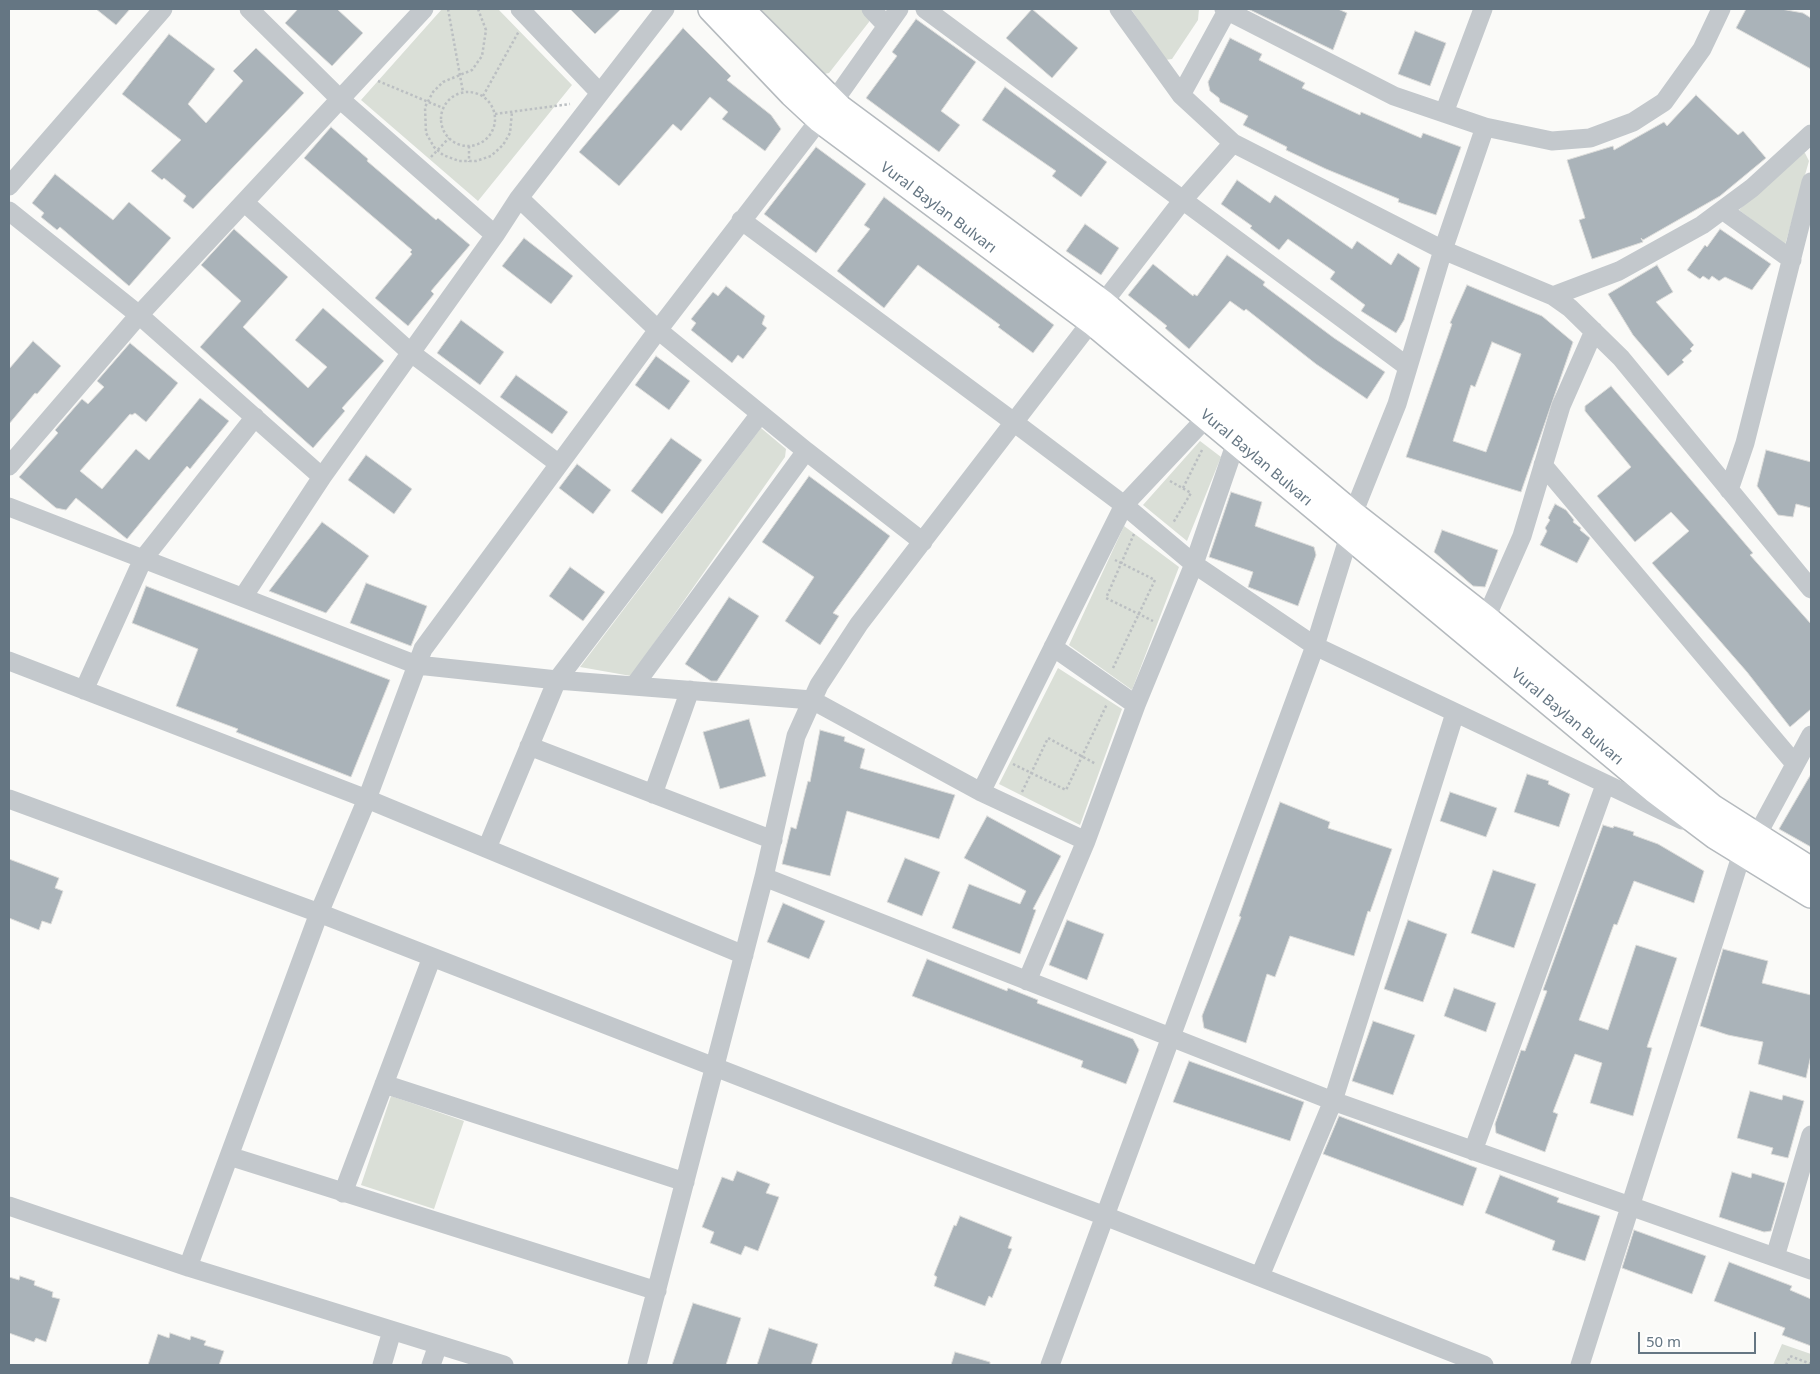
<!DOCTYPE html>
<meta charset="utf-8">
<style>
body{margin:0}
#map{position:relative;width:1820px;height:1374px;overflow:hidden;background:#fafaf8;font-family:"Noto Sans",sans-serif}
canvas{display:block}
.frame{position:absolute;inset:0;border:10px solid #657683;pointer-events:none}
.scale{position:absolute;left:1638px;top:1332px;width:118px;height:22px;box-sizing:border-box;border:2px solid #657683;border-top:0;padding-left:6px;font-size:15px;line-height:18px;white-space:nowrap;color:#657683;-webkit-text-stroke:4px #fff;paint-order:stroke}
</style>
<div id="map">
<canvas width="1820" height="1374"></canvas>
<div class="frame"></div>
<div class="scale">50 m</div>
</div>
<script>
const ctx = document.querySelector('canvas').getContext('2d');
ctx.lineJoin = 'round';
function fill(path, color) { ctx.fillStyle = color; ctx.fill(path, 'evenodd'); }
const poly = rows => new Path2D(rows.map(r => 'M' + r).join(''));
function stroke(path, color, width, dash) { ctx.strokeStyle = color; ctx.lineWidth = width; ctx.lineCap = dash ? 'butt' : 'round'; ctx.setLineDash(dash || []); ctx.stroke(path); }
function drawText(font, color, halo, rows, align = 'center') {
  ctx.font = font + ' "Noto Sans",sans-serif'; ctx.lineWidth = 5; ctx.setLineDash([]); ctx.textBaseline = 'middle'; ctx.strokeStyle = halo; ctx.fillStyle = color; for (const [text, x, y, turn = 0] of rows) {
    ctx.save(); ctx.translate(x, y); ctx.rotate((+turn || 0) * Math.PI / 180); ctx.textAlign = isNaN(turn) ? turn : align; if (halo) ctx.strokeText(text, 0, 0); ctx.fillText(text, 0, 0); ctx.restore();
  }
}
fill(poly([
 [442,9,498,9,572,85,478,201,361,100],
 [760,9,864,9,870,15,869,22,829,73,824,74],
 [1131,9,1199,9,1198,20,1172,59,1165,60],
 [1799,153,1805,153,1809,161,1785,245,1739,210],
 [761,428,786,449,785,457,631,676,580,667],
 [1200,441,1221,457,1187,541,1143,505],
 [1124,526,1179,567,1132,690,1069,645],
 [1058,668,1122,709,1080,825,999,784],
 [391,1096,464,1121,434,1209,361,1185],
 [1782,1344,1811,1354,1811,1365,1773,1365]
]), '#dadfd7');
const building = poly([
 [96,9,130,9,116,25,96,9],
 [298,9,337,9,363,33,332,66,285,23,298,9],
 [570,9,621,9,595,34,570,9],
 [1032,9,1078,48,1052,78,1006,38,1032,9],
 [1248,9,1338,9,1347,13,1333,50,1248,9],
 [1746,9,1781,9,1803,13,1811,18,1811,69,1736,28,1746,9],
 [916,19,976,62,941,111,960,125,939,152,866,98,897,56,892,52,916,19],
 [683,28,731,76,727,80,771,115,781,129,765,151,722,119,728,112,710,97,681,131,673,124,619,186,579,152,683,28],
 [1415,31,1446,43,1430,86,1398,74,1415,31],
 [169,34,215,69,188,104,206,123,243,81,233,71,256,48,304,93,193,209,183,201,186,196,164,178,162,180,151,171,181,140,122,94,169,34],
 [1230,38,1262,54,1259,60,1305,83,1302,88,1360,115,1361,112,1421,138,1423,133,1461,147,1436,215,1398,202,1399,199,1326,169,1286,150,1287,147,1243,125,1248,116,1220,102,1219,98,1210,91,1208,82,1230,38],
 [1005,87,1107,162,1081,197,1052,176,1056,171,982,120,1005,87],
 [1696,95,1738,135,1743,131,1766,158,1720,196,1643,240,1641,238,1643,242,1592,259,1579,220,1585,218,1567,160,1613,146,1614,150,1664,122,1667,126,1696,95],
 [331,127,368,159,367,161,436,220,438,218,470,245,431,291,434,294,408,326,375,298,412,254,410,252,412,250,304,158,331,127],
 [816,147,866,184,816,253,764,214,816,147],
 [55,174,113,220,129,202,171,238,129,286,60,227,57,230,41,217,44,213,32,203,55,174],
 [1237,180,1270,203,1275,195,1352,249,1357,241,1391,265,1398,253,1420,268,1404,320,1396,333,1361,311,1365,305,1330,279,1335,272,1288,239,1279,250,1250,228,1252,226,1221,204,1237,180],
 [884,197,1054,325,1033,353,998,327,1000,325,918,265,884,308,837,271,870,229,864,225,884,197],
 [1085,224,1119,248,1101,275,1066,251,1085,224],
 [234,229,288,277,243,327,308,388,327,367,295,340,323,308,384,361,342,408,345,411,313,448,200,347,241,301,201,265,234,229],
 [1720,229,1771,264,1752,290,1725,277,1719,281,1712,276,1709,280,1703,276,1700,279,1687,270,1705,245,1707,247,1720,229],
 [524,238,573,276,551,304,502,266,524,238],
 [1227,255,1265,282,1263,285,1334,338,1385,372,1367,399,1316,364,1246,309,1244,311,1230,301,1189,349,1165,328,1167,326,1128,295,1153,264,1193,296,1194,294,1197,296,1227,255],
 [1657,265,1673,292,1656,302,1694,345,1690,349,1692,351,1682,360,1684,362,1668,376,1633,335,1608,294,1657,265],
 [1467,285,1542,316,1573,342,1521,492,1406,457,1452,324,1450,323,1467,285],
 [1492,342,1521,354,1486,452,1453,441,1471,385,1475,387,1492,342],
 [726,286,765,316,762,324,767,328,743,359,738,355,732,363,691,330,696,323,691,319,713,292,718,296,726,286],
 [461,320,504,352,480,385,437,353,461,320],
 [33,341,61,366,37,394,35,393,9,424,9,369,33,341],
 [130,343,178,383,146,422,135,413,132,415,130,414,80,471,102,489,136,449,149,460,200,398,229,421,190,469,187,466,127,539,76,498,66,510,56,508,19,477,58,433,55,430,82,399,88,404,104,387,97,381,130,343],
 [656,356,690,381,669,410,635,385,656,356],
 [516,375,568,412,552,434,500,397,516,375],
 [1611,386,1753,553,1750,555,1811,624,1811,709,1790,727,1747,672,1652,563,1689,531,1671,512,1635,542,1597,496,1631,467,1585,411,1585,406,1611,386],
 [671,438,702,460,662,514,631,491,671,438],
 [1766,450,1811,462,1811,508,1796,504,1793,517,1778,515,1757,486,1766,450],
 [366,455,412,489,394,514,348,480,366,455],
 [577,464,611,490,593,514,559,488,577,464],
 [809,476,890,536,833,613,839,616,820,645,785,621,814,577,762,542,809,476],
 [1231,492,1262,502,1255,526,1314,547,1316,555,1298,606,1248,587,1253,572,1209,557,1231,492],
 [1555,504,1566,510,1574,520,1573,522,1581,528,1580,530,1590,538,1577,563,1540,545,1547,531,1545,528,1550,520,1548,518,1555,504],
 [322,522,369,556,326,613,269,591,322,522],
 [1442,530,1498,550,1485,587,1473,586,1434,552,1442,530],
 [570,567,605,592,583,621,549,596,570,567],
 [366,583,427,606,411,646,350,623,366,583],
 [146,586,390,680,351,777,236,732,238,729,176,706,198,649,132,623,146,586],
 [729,597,759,616,717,681,711,681,685,664,729,597],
 [749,719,766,776,720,789,703,732,749,719],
 [820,730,845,737,844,741,865,749,860,768,955,795,939,839,847,811,830,876,782,864,791,827,796,829,808,781,810,782,820,730],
 [1527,774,1549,781,1548,784,1570,794,1559,827,1514,812,1527,774],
 [1811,774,1811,847,1779,829,1811,774],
 [1450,792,1497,808,1486,837,1440,821,1450,792],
 [1280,802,1330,822,1328,828,1392,849,1370,912,1368,911,1354,956,1290,936,1275,977,1267,974,1246,1043,1204,1028,1202,1016,1241,917,1239,916,1280,802],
 [987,816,1061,856,1033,909,1036,910,1020,954,952,928,969,884,1020,904,1026,891,964,858,987,816],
 [1603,825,1613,828,1614,826,1634,832,1633,835,1658,844,1704,871,1694,903,1634,881,1617,925,1614,924,1579,1020,1608,1030,1636,945,1677,958,1647,1047,1652,1048,1633,1116,1590,1103,1602,1063,1575,1054,1553,1112,1558,1114,1545,1152,1496,1133,1495,1124,1521,1050,1525,1051,1547,991,1543,990,1603,825],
 [905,858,940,872,922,916,887,902,905,858],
 [9,859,59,878,55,888,63,891,51,924,42,921,39,930,9,918,9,859],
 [1493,870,1536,884,1514,948,1471,933,1493,870],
 [783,903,825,921,809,959,767,942,783,903],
 [1067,920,1104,934,1087,980,1049,965,1067,920],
 [1408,920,1447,934,1423,1002,1384,989,1408,920],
 [1723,949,1768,961,1762,983,1811,995,1811,1055,1806,1078,1758,1064,1763,1042,1728,1035,1700,1026,1723,949],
 [927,959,1007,991,1008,988,1038,1000,1037,1003,1133,1039,1139,1050,1126,1084,1081,1067,1083,1061,912,996,927,959],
 [1454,988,1496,1003,1486,1032,1444,1016,1454,988],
 [1373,1021,1415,1035,1393,1095,1352,1081,1373,1021],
 [1189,1061,1304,1102,1290,1141,1173,1102,1189,1061],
 [1750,1091,1782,1100,1783,1095,1804,1101,1788,1158,1771,1154,1773,1148,1737,1138,1750,1091],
 [1339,1116,1477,1168,1463,1206,1323,1154,1339,1116],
 [737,1171,770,1184,766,1193,779,1197,758,1251,745,1246,741,1255,710,1243,714,1232,702,1227,722,1177,733,1181,737,1171],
 [1732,1172,1751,1178,1752,1173,1785,1183,1771,1231,1764,1232,1719,1217,1732,1172],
 [1500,1175,1559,1198,1557,1202,1600,1216,1585,1261,1552,1250,1555,1241,1485,1213,1500,1175],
 [960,1216,1012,1237,1008,1248,1012,1249,1006,1264,992,1298,989,1296,985,1306,934,1286,937,1277,934,1275,954,1225,956,1226,960,1216],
 [1634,1230,1706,1256,1692,1294,1622,1268,1634,1230],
 [1729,1262,1792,1286,1790,1290,1811,1299,1811,1346,1782,1335,1785,1328,1714,1301,1729,1262],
 [20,1276,35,1281,34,1285,53,1292,52,1297,60,1299,46,1342,36,1338,34,1342,9,1333,9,1277,19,1280,20,1276],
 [693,1303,741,1318,726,1365,672,1365,693,1303],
 [769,1328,818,1344,811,1365,757,1365,769,1328],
 [170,1333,190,1340,191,1336,206,1341,204,1345,224,1351,219,1365,148,1365,158,1334,169,1338,170,1333],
 [955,1352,990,1362,990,1365,951,1365,955,1352]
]);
fill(building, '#aab3b9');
stroke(building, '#dcdcda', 1);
const major = poly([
 [711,9,792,94,820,120,1093,323,1654,790,1715,836,1811,895],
 [741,9,840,108,1103,303,1242,421,1353,514,1486,618,1712,807,1811,870]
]);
stroke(major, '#b5babe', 28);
stroke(poly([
 [448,9,463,92],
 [478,9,486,30,482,56,472,70,443,82,433,92,425,107,426,133,434,147,443,155,459,161,476,161,491,156,503,145,510,133,512,112],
 [378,81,443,108],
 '441 119a27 27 0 1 1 54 0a27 27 0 1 1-54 0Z',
 [483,96,519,31],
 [495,114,570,104],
 [469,146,469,162],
 [431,157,449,138],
 [1170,481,1191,493,1173,523],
 [1183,488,1203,448],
 [1134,534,1106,598,1153,621],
 [1113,668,1155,580,1115,560],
 [1013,764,1066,790,1107,704],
 [1022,792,1048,738,1096,764],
 [1786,1365,1790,1356,1811,1364]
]), '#bbbfc2', 2.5, [2.5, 2.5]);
stroke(poly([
 [249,9,341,100,495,235],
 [520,9,599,92],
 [871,9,887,26],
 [925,9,1408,367],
 [1119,9,1181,95,1233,143,1443,250,1553,296,1570,308,1621,358,1811,589],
 [1224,9,1394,96,1485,127,1552,141,1590,138,1633,122,1664,102,1702,49,1721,9],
 [1181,95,1228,9],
 [1444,113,1483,9],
 [9,186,163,9],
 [519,198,658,330,806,451,923,542],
 [244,202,410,352,559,464],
 [9,211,139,315,322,477],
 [1724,211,1792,260],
 [741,220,1015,423,1124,505,1194,564,1315,646,1682,820],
 [1553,296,1619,271,1702,225,1752,188,1811,134],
 [1103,303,1182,201,1233,143],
 [1543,465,1795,764],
 [9,466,139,315,424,9],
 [1729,490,1745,443,1811,182],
 [9,507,417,665,557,680,812,700,981,792,1086,841],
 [243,597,322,477,495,235,519,198,665,9],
 [1486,618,1522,536,1561,406,1594,331],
 [1053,647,1136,705],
 [9,661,367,799,744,955],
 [634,686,806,451],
 [84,690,143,559,255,417],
 [529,746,773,840],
 [981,792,1124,505,1207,417],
 [653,794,690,690],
 [9,799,319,913,838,1115,1105,1216,1484,1365],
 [1756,837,1811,735],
 [487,848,557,680,760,414],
 [764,877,1333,1101,1811,1270],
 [1027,981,1086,841,1136,705,1194,564,1236,442],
 [384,1084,685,1182],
 [1473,1151,1605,785],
 [229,1156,657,1291],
 [343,1193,432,957],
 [9,1206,188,1267,504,1365],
 [1775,1257,1811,1135],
 [188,1267,319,913,367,799,423,649,658,330,834,101,899,9],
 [1260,1276,1333,1101,1455,713],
 [382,1365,392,1331],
 [431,1365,438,1345],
 [637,1365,764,877,796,736,819,685,859,624,1091,322],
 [1050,1365,1315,646,1349,536,1353,514,1397,404,1443,250,1485,127],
 [1580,1365,1742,853]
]), '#c3c8cc', 19);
stroke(major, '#fff', 25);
drawText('15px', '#657683', '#fff', [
 ["Vural Baylan Bulvarı",938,208,37],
 ["Vural Baylan Bulvarı",1256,458,40],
 ["Vural Baylan Bulvarı",1567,717,40]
]);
</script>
